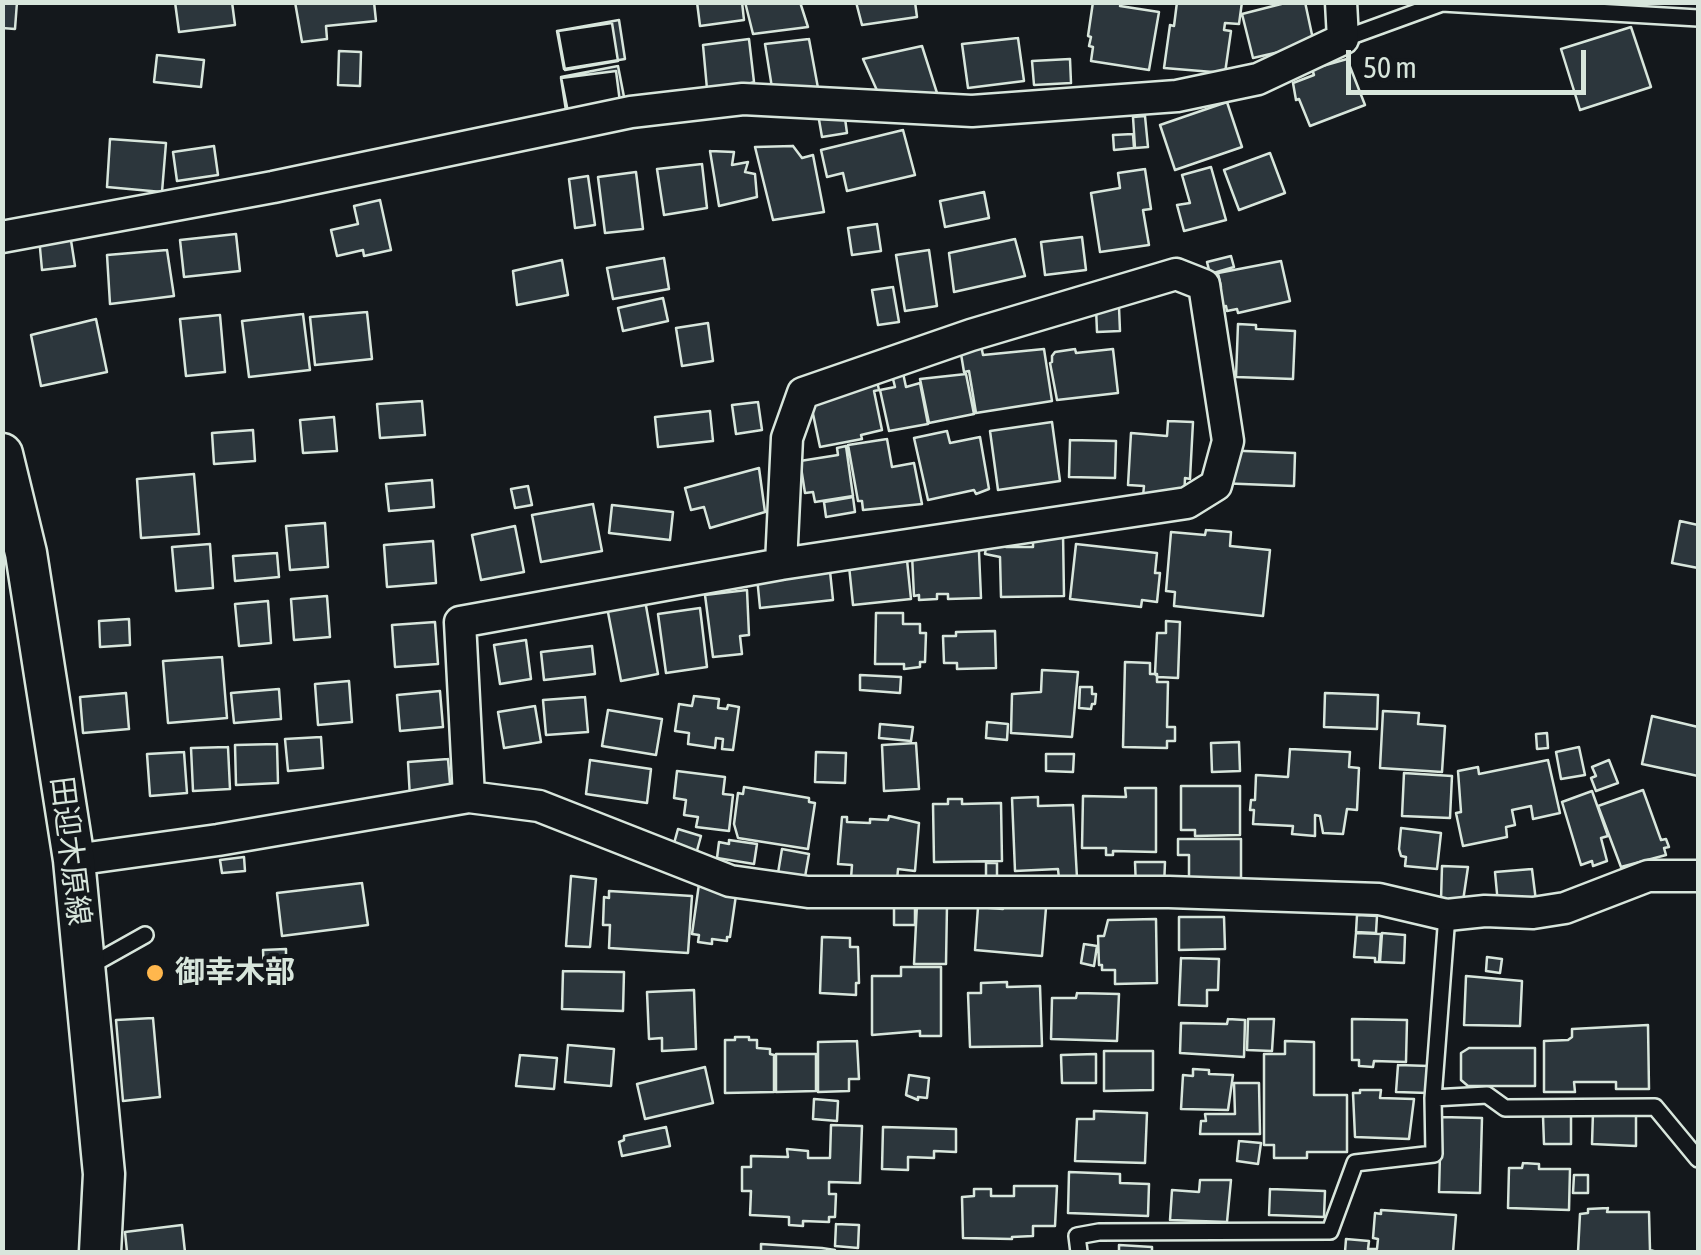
<!DOCTYPE html>
<meta charset="utf-8">
<style>
body{margin:0}
#map{position:relative;width:1701px;height:1255px;overflow:hidden;background:#14181c;font-family:"Asap Condensed",sans-serif}
canvas{display:block}
.frame{position:absolute;inset:0;border:5px solid #d8e6dc;pointer-events:none}
.scale{position:absolute;left:1346px;top:50px;width:240px;height:45px;box-sizing:border-box;border:5px solid #d8e6dc;border-top:0;padding-left:12px;font-size:30px;line-height:35px;white-space:nowrap;color:#d8e6dc;-webkit-text-stroke:8px #14181c;paint-order:stroke}
</style>
<div id="map">
<canvas width="1701" height="1255"></canvas>
<div class="frame"></div>
<div class="scale">50 m</div>
</div>
<script>
const ctx = document.querySelector('canvas').getContext('2d');
ctx.lineJoin = 'round';
function fill(path, color) { ctx.fillStyle = color; ctx.fill(path, 'evenodd'); }
const poly = rows => new Path2D(rows.map(r => 'M' + r).join(''));
function stroke(path, color, width, dash) { ctx.strokeStyle = color; ctx.lineWidth = width; ctx.lineCap = dash ? 'butt' : 'round'; ctx.setLineDash(dash || []); ctx.stroke(path); }
function drawText(font, color, halo, rows, align = 'center') {
  ctx.font = font + ' "Asap Condensed","Noto Sans JP",sans-serif'; ctx.lineWidth = 8; ctx.setLineDash([]); ctx.textBaseline = 'middle'; ctx.strokeStyle = halo; ctx.fillStyle = color; for (const [text, x, y, turn = 0] of rows) {
    ctx.save(); ctx.translate(x, y); ctx.rotate((+turn || 0) * Math.PI / 180); ctx.textAlign = isNaN(turn) ? turn : align; if (halo) ctx.strokeText(text, 0, 0); ctx.fillText(text, 0, 0); ctx.restore();
  }
}
const building = poly([
 [2,2,17,2,15,29,2,28,2,2],
 [175,2,232,2,235,25,179,32,175,2],
 [295,2,374,2,376,21,326,26,327,39,302,42,295,2],
 [697,2,742,2,744,20,700,26,697,2],
 [745,2,800,2,808,27,753,34,745,2],
 [856,2,915,2,917,17,862,25,856,2],
 [1093,2,1121,2,1120,6,1159,12,1149,70,1091,61,1093,47,1089,46,1091,37,1088,36,1093,2],
 [1177,2,1242,2,1239,24,1225,23,1224,30,1231,31,1225,73,1164,68,1170,25,1174,26,1177,2],
 [1305,2,1314,44,1253,58,1242,14,1289,2,1305,2],
 [619,20,625,59,564,69,557,31,619,20],
 [612,23,618,61,565,70,558,31,612,23],
 [1631,27,1651,87,1580,110,1561,49,1631,27],
 [1018,38,1024,81,968,88,962,44,1018,38],
 [749,39,754,82,734,89,707,89,703,45,749,39],
 [809,39,818,88,773,94,765,44,809,39],
 [922,46,937,93,879,95,863,59,922,46],
 [339,51,361,52,360,86,338,85,339,51],
 [157,55,204,60,201,87,154,82,157,55],
 [1070,59,1071,83,1034,85,1032,61,1070,59],
 [1347,59,1365,105,1310,126,1299,99,1296,100,1293,83,1314,75,1312,69,1347,59],
 [618,66,625,102,568,112,561,77,618,66],
 [616,71,621,110,567,117,561,78,616,71],
 [1227,102,1242,147,1175,170,1160,125,1227,102],
 [844,111,847,133,822,137,818,114,844,111],
 [1145,116,1148,147,1135,148,1133,117,1145,116],
 [903,130,915,175,847,191,843,173,827,177,821,150,903,130],
 [1133,134,1134,148,1114,150,1113,135,1133,134],
 [110,139,166,143,162,192,107,187,110,139],
 [214,146,218,175,177,181,173,152,214,146],
 [793,146,802,158,813,155,824,212,773,220,755,147,793,146],
 [710,151,734,152,732,165,748,162,745,172,755,174,757,197,719,206,710,151],
 [1270,153,1285,193,1239,210,1224,170,1270,153],
 [702,164,707,208,664,215,657,169,702,164],
 [1211,167,1226,220,1184,231,1177,205,1190,203,1182,175,1211,167],
 [1145,169,1151,209,1143,210,1149,245,1100,252,1091,193,1120,188,1118,173,1145,169],
 [636,172,643,229,605,233,598,177,636,172],
 [588,176,595,225,575,228,569,179,588,176],
 [984,192,989,218,945,227,940,201,984,192],
 [380,200,391,250,364,256,363,250,337,256,331,230,358,224,354,206,380,200],
 [877,224,881,251,852,255,848,228,877,224],
 [70,234,75,266,42,270,39,237,70,234],
 [236,234,240,271,184,277,180,240,236,234],
 [1082,237,1086,270,1045,275,1041,242,1082,237],
 [1015,239,1025,276,954,292,949,253,1015,239],
 [167,250,174,296,110,304,107,255,167,250],
 [929,250,937,306,905,311,896,255,929,250],
 [1231,256,1234,267,1210,274,1207,262,1231,256],
 [664,258,669,289,613,299,607,268,664,258],
 [562,260,568,295,517,305,513,271,562,260],
 [1281,261,1290,301,1238,313,1237,309,1227,311,1226,306,1218,308,1213,289,1221,287,1218,273,1281,261],
 [893,287,899,322,878,325,872,290,893,287],
 [663,298,668,321,623,331,618,308,663,298],
 [1119,307,1120,331,1097,332,1096,308,1119,307],
 [367,312,372,359,315,365,310,317,367,312],
 [303,314,310,370,249,377,242,321,303,314],
 [220,315,225,372,186,376,180,319,220,315],
 [96,319,107,372,41,386,31,335,96,319],
 [708,323,713,361,682,366,676,328,708,323],
 [1238,324,1256,325,1256,329,1295,331,1293,379,1236,377,1238,324],
 [981,345,983,355,1044,349,1052,401,976,413,969,371,964,372,960,348,981,345],
 [1075,349,1076,353,1113,349,1118,393,1057,400,1050,363,1052,362,1052,356,1055,352,1075,349],
 [903,373,906,387,920,383,928,424,889,431,880,390,895,387,892,375,903,373],
 [966,374,974,414,929,423,920,379,966,374],
 [877,381,879,390,874,391,882,430,861,435,862,439,820,447,809,395,877,381],
 [422,401,425,435,380,438,377,404,422,401],
 [758,402,762,430,736,434,732,405,758,402],
 [710,411,713,441,658,447,655,417,710,411],
 [334,417,337,451,303,453,300,420,334,417],
 [1168,421,1193,422,1190,479,1185,478,1184,499,1143,496,1144,486,1128,485,1131,433,1167,436,1168,421],
 [1052,422,1060,481,998,490,990,431,1052,422],
 [253,430,255,461,214,464,212,433,253,430],
 [947,431,950,443,980,437,989,489,976,494,974,490,928,500,914,438,947,431],
 [887,439,892,467,914,463,922,504,863,510,862,501,858,501,848,445,887,439],
 [1070,440,1116,441,1115,478,1069,477,1070,440],
 [846,446,853,496,815,502,813,492,805,493,800,461,838,455,837,448,846,446],
 [1219,450,1295,453,1294,486,1217,483,1219,450],
 [759,468,765,512,710,528,704,507,691,510,685,488,759,468],
 [194,474,199,534,141,538,137,479,194,474],
 [432,480,434,507,389,511,386,484,432,480],
 [528,486,532,505,515,508,511,489,528,486],
 [853,497,855,512,826,517,824,502,853,497],
 [593,504,602,551,541,562,532,515,593,504],
 [612,505,673,512,670,540,609,533,612,505],
 [990,521,1009,525,1006,547,1033,547,1033,533,1063,533,1064,596,1001,597,1000,557,985,554,990,521],
 [1680,521,1698,525,1698,568,1672,563,1680,521],
 [325,523,328,567,290,570,286,526,325,523],
 [515,526,524,572,481,580,472,535,515,526],
 [978,529,981,598,948,599,948,594,937,594,937,599,919,600,919,595,914,596,912,555,978,529],
 [1206,530,1231,532,1230,546,1270,550,1263,616,1174,606,1175,592,1166,591,1171,532,1205,535,1206,530],
 [433,541,436,583,387,587,384,545,433,541],
 [210,544,213,588,176,591,172,547,210,544],
 [1076,544,1157,553,1155,573,1160,573,1157,602,1142,600,1141,607,1070,599,1076,544],
 [828,552,833,600,760,608,757,577,828,552],
 [277,553,279,577,235,581,233,556,277,553],
 [907,560,911,599,853,605,849,566,907,560],
 [747,590,749,635,740,636,742,654,713,657,705,595,747,590],
 [327,596,330,637,294,640,291,599,327,596],
 [645,600,658,674,621,681,607,607,645,600],
 [268,601,271,643,239,646,235,604,268,601],
 [700,608,707,667,666,673,658,614,700,608],
 [876,613,903,613,903,624,920,624,920,633,926,633,925,662,920,662,920,667,904,669,904,664,875,664,876,613],
 [129,619,130,645,100,647,99,621,129,619],
 [1166,621,1180,622,1178,678,1158,677,1155,674,1157,633,1166,633,1166,621],
 [435,622,438,664,395,667,392,625,435,622],
 [995,631,996,668,957,669,957,663,944,663,943,636,956,636,956,632,995,631],
 [526,640,531,679,500,684,494,645,526,640],
 [592,646,595,674,544,680,541,652,592,646],
 [222,657,227,718,168,723,163,661,222,657],
 [1125,662,1150,663,1150,674,1157,674,1157,682,1168,682,1167,727,1175,727,1175,741,1167,741,1167,748,1123,747,1125,662],
 [1042,670,1078,672,1072,737,1011,733,1012,694,1041,692,1042,670],
 [860,675,901,677,900,693,860,690,860,675],
 [349,681,352,722,318,725,315,684,349,681],
 [1080,687,1092,687,1092,694,1096,694,1095,704,1092,704,1091,709,1079,708,1080,687],
 [279,689,281,719,234,723,231,693,279,689],
 [440,691,443,727,400,731,397,695,440,691],
 [126,693,129,729,83,733,80,697,126,693],
 [1325,693,1378,695,1377,729,1324,727,1325,693],
 [694,696,719,699,718,708,727,709,728,705,739,707,733,750,722,749,723,739,716,738,715,748,688,744,689,733,675,731,679,704,692,706,694,696],
 [585,697,588,732,546,735,543,700,585,697],
 [535,706,541,742,504,748,498,712,535,706],
 [608,710,662,719,656,755,602,746,608,710],
 [1383,711,1419,713,1418,724,1445,726,1442,772,1380,768,1383,711],
 [1652,716,1698,727,1698,776,1642,764,1652,716],
 [987,722,1008,724,1007,740,986,738,987,722],
 [880,724,913,727,911,741,879,738,880,724],
 [1547,733,1548,748,1537,749,1536,734,1547,733],
 [321,737,323,768,288,771,285,739,321,737],
 [1239,742,1240,771,1212,772,1211,743,1239,742],
 [916,743,919,789,884,791,882,745,916,743],
 [277,744,278,783,236,785,235,745,277,744],
 [228,747,230,789,193,791,191,748,228,747],
 [1579,747,1585,775,1561,779,1556,752,1579,747],
 [1290,749,1350,752,1349,767,1359,768,1357,810,1347,809,1343,834,1323,833,1320,816,1315,815,1315,836,1292,834,1293,826,1253,824,1254,810,1250,810,1251,800,1255,800,1256,775,1288,777,1290,749],
 [184,752,187,793,150,796,147,754,184,752],
 [816,752,846,753,845,783,815,782,816,752],
 [1046,754,1074,754,1073,772,1046,771,1046,754],
 [448,759,451,795,410,798,408,762,448,759],
 [590,760,651,769,647,803,586,794,590,760],
 [1548,760,1560,813,1533,819,1531,806,1512,810,1515,825,1506,827,1507,837,1463,846,1456,813,1461,812,1458,771,1478,767,1479,774,1548,760],
 [1609,760,1618,783,1596,791,1591,778,1596,776,1592,767,1609,760],
 [677,771,725,777,723,794,733,795,729,831,696,827,698,817,684,815,686,800,674,798,677,771],
 [1404,773,1452,776,1450,818,1402,816,1404,773],
 [1181,786,1240,786,1240,835,1195,836,1195,830,1181,830,1181,786],
 [744,787,809,798,809,802,815,803,808,849,738,838,734,824,738,793,743,794,744,787],
 [1125,788,1156,788,1156,852,1113,851,1113,855,1106,855,1106,848,1082,848,1083,796,1126,797,1125,788],
 [1643,790,1661,840,1666,839,1669,847,1664,848,1666,855,1621,867,1598,806,1643,790],
 [1592,791,1608,836,1601,838,1607,861,1593,866,1592,861,1581,865,1562,802,1592,791],
 [1038,797,1038,806,1073,805,1077,878,1059,879,1058,869,1015,871,1012,798,1038,797],
 [948,799,962,799,962,804,1001,803,1002,861,934,862,933,804,948,804,948,799],
 [889,816,919,823,915,871,898,869,897,881,851,878,852,865,838,864,842,817,847,817,847,822,870,823,870,819,888,820,889,816],
 [1401,828,1441,833,1437,869,1405,866,1406,857,1401,856,1399,849,1401,828],
 [678,829,701,836,696,854,673,847,678,829],
 [1178,839,1241,839,1241,878,1189,878,1189,855,1178,855,1178,839],
 [729,840,757,844,754,864,717,858,719,842,729,844,729,840],
 [782,849,809,854,805,877,778,873,782,849],
 [244,857,245,871,222,873,220,860,244,857],
 [1135,862,1165,862,1164,887,1136,887,1135,862],
 [986,863,997,863,997,880,986,880,986,863],
 [1442,866,1468,867,1463,901,1441,900,1442,866],
 [1532,869,1536,901,1498,904,1495,872,1532,869],
 [571,876,596,879,590,947,566,946,571,876],
 [362,883,368,925,282,936,277,893,362,883],
 [699,884,736,895,730,937,727,937,727,941,712,939,712,944,698,942,699,935,692,934,699,884],
 [609,891,692,896,688,953,609,948,610,925,603,925,604,897,609,898,609,891],
 [894,904,915,904,915,925,894,925,894,904],
 [917,904,947,905,946,964,914,964,917,904],
 [1003,904,1046,908,1042,956,975,950,978,907,1003,909,1003,904],
 [1357,915,1377,916,1376,933,1356,932,1357,915],
 [1179,917,1224,917,1225,949,1179,950,1179,917],
 [1156,919,1157,983,1115,984,1115,970,1102,970,1102,965,1099,965,1098,936,1104,936,1108,920,1156,919],
 [1356,933,1381,934,1379,962,1375,962,1375,958,1354,957,1356,933],
 [1382,933,1405,935,1404,963,1380,962,1382,933],
 [822,937,850,938,850,947,858,947,859,983,856,983,856,995,820,993,822,937],
 [1084,944,1097,946,1094,966,1081,963,1084,944],
 [286,949,286,970,264,971,263,950,286,949],
 [1487,957,1502,959,1500,973,1486,971,1487,957],
 [1181,958,1219,959,1218,990,1207,990,1207,1006,1179,1005,1181,958],
 [901,967,941,967,941,1036,920,1036,920,1031,872,1035,872,976,901,976,901,967],
 [563,971,624,972,623,1011,562,1009,563,971],
 [1466,976,1522,981,1520,1026,1464,1025,1466,976],
 [1007,982,1007,987,1040,986,1042,1046,970,1047,968,993,981,993,981,983,1007,982],
 [694,990,696,1049,662,1051,662,1038,649,1039,647,992,694,990],
 [1077,993,1119,994,1117,1041,1051,1039,1052,998,1076,998,1077,993],
 [153,1018,160,1097,123,1101,116,1020,153,1018],
 [1228,1019,1245,1020,1244,1057,1180,1053,1181,1023,1227,1024,1228,1019],
 [1248,1019,1274,1019,1272,1051,1247,1050,1248,1019],
 [1352,1019,1407,1020,1406,1062,1374,1061,1373,1067,1359,1066,1359,1060,1352,1060,1352,1019],
 [1648,1025,1649,1089,1616,1089,1616,1082,1574,1082,1575,1092,1544,1092,1544,1041,1568,1040,1572,1037,1572,1029,1648,1025],
 [735,1037,749,1037,749,1040,757,1040,757,1048,770,1049,770,1054,774,1055,774,1092,725,1093,725,1040,735,1040,735,1037],
 [857,1041,859,1079,849,1079,849,1091,818,1092,818,1042,857,1041],
 [1285,1041,1314,1042,1314,1095,1347,1095,1347,1152,1307,1152,1307,1158,1274,1158,1274,1145,1264,1145,1264,1054,1285,1054,1285,1041],
 [568,1045,614,1049,611,1086,565,1082,568,1045],
 [1469,1048,1535,1048,1535,1086,1468,1086,1461,1080,1461,1053,1469,1048],
 [1104,1051,1153,1051,1153,1090,1104,1091,1104,1051],
 [776,1054,816,1054,816,1091,776,1092,776,1054],
 [1096,1054,1096,1083,1062,1083,1061,1055,1096,1054],
 [520,1055,557,1058,554,1089,516,1086,520,1055],
 [1398,1065,1429,1066,1428,1093,1396,1092,1398,1065],
 [705,1067,713,1103,645,1119,637,1084,705,1067],
 [1193,1069,1209,1070,1209,1074,1233,1075,1228,1110,1181,1109,1183,1075,1193,1076,1193,1069],
 [909,1075,929,1078,927,1098,918,1097,918,1100,906,1095,909,1075],
 [1234,1083,1259,1083,1260,1134,1200,1134,1201,1121,1206,1121,1205,1114,1235,1114,1234,1083],
 [1360,1090,1381,1090,1380,1098,1414,1099,1409,1139,1355,1137,1353,1093,1360,1093,1360,1090],
 [814,1099,838,1101,837,1121,813,1119,814,1099],
 [1094,1111,1147,1113,1145,1163,1075,1161,1077,1119,1094,1119,1094,1111],
 [1593,1112,1636,1115,1636,1146,1592,1144,1593,1112],
 [1543,1116,1571,1116,1571,1144,1544,1144,1543,1116],
 [1441,1117,1482,1118,1480,1193,1439,1192,1441,1117],
 [831,1125,862,1126,860,1183,829,1182,829,1194,836,1194,835,1217,829,1217,829,1222,803,1221,803,1226,789,1225,789,1217,750,1215,751,1191,742,1191,742,1167,751,1167,751,1156,788,1157,787,1149,808,1151,808,1158,830,1158,831,1125],
 [666,1127,670,1146,622,1156,619,1142,624,1140,624,1136,666,1127],
 [883,1127,956,1129,956,1152,934,1151,934,1158,908,1157,908,1170,882,1169,883,1127],
 [1239,1141,1261,1143,1258,1164,1237,1161,1239,1141],
 [1523,1163,1539,1164,1539,1169,1570,1169,1569,1210,1508,1208,1509,1168,1522,1168,1523,1163],
 [1069,1172,1120,1174,1120,1183,1149,1184,1148,1216,1068,1213,1069,1172],
 [1574,1175,1588,1175,1588,1193,1573,1193,1574,1175],
 [1200,1180,1231,1180,1227,1222,1170,1220,1172,1190,1199,1192,1200,1180],
 [1014,1186,1057,1186,1055,1226,1033,1226,1033,1236,1012,1237,1012,1239,963,1238,962,1197,974,1196,974,1189,991,1189,991,1196,1014,1196,1014,1186],
 [1270,1189,1325,1191,1324,1217,1269,1215,1270,1189],
 [1608,1208,1607,1212,1649,1212,1650,1250,1657,1252,1578,1252,1580,1214,1588,1213,1588,1209,1608,1208],
 [1381,1210,1456,1215,1453,1252,1345,1252,1346,1239,1369,1241,1368,1249,1377,1249,1378,1239,1373,1238,1375,1213,1381,1214,1381,1210],
 [836,1224,859,1225,858,1248,835,1246,836,1224],
 [182,1225,185,1252,127,1252,125,1232,182,1225],
 [761,1244,822,1248,835,1250,835,1252,761,1252,761,1244],
 [1119,1245,1152,1247,1152,1252,1119,1252,1119,1245]
]);
fill(building, '#2c363c');
stroke(building, '#d8e6dc', 2.5);
const service = poly([
 [1343,39,1442,3,1698,18],
 [88,967,145,935],
 [1433,1098,1487,1095,1505,1108,1655,1107,1698,1159],
 [1079,1252,1077,1236,1099,1232,1330,1231,1355,1163,1434,1154,1433,1098,1447,915]
]);
const minor = poly([
 [2,237,273,187,631,112,743,99,972,111,1177,96,1258,79,1343,39,1341,2],
 [1176,274,1204,285,1228,441,1216,485,1187,503,781,564,787,438,803,393,971,335,1176,274],
 [469,797,460,622,781,564],
 [74,860,218,840,469,797,539,806,730,881,808,892,1169,892,1379,899,1447,915,1485,911,1533,913,1565,908,1648,876,1698,876]
]);
const secondary = poly([
 [2,454,26,553,74,860,104,1174,100,1252]
]);
stroke(service, '#d8e6dc', 20);
stroke(minor, '#d8e6dc', 35);
stroke(secondary, '#d8e6dc', 45);
stroke(service, '#14181c', 15);
stroke(minor, '#14181c', 30);
stroke(secondary, '#14181c', 40);
for (const [x, y, r, color] of [
 [155,973,10,"#ffb74d"]
]) { const dot = new Path2D(); dot.arc(x, y, r, 0, 2 * Math.PI); ctx.fillStyle = color; ctx.fill(dot); stroke(dot, '#14181c', 4); }
drawText('30px', '#d8e6dc', '#14181c', [
 ["田迎木原線",70,851,83]
]);
drawText('bold 30px', '#d8e6dc', '#14181c', [
 ["御幸木部",175,973]
], 'left');
</script>
